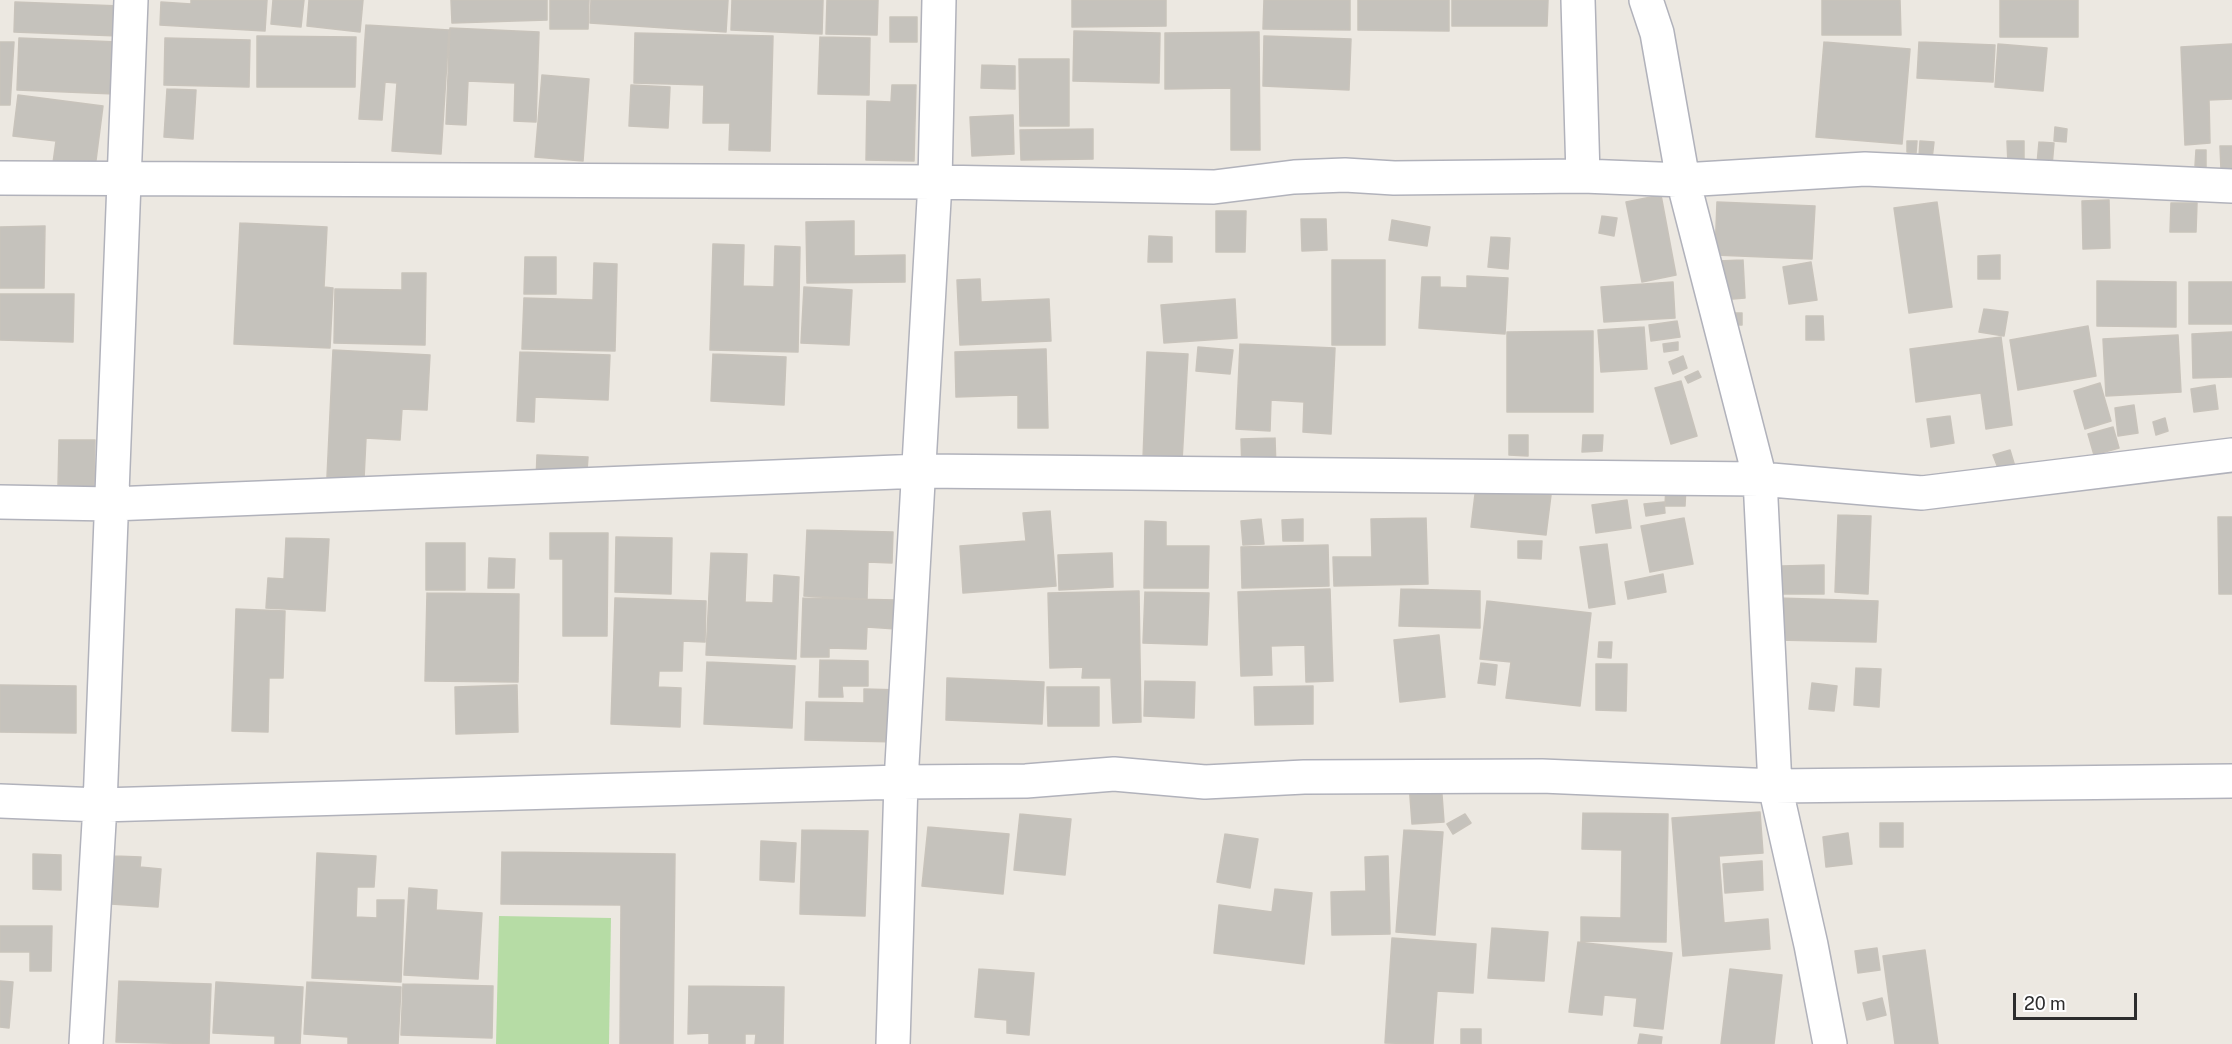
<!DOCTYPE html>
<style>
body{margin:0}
#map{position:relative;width:2232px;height:1044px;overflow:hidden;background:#ece8e1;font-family:"Public Sans",sans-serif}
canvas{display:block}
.scale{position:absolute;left:2013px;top:993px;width:124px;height:27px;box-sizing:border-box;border:3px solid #2d2d2d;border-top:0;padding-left:8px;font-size:18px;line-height:21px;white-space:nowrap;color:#2d2d2d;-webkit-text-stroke:4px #fff;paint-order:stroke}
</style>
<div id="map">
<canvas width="2232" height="1044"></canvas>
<div class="scale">20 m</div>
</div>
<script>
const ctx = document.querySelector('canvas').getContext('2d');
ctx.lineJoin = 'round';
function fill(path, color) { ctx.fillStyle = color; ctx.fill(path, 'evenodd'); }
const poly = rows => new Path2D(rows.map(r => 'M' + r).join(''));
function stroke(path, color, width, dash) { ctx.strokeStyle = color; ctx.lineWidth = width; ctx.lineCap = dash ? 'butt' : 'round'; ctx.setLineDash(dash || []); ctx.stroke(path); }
fill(poly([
 [499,916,611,918,609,1044,496,1044]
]), '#b6dca5');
const building = poly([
 [191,0,267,0,265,31,160,25,161,2,191,4,191,0],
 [273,0,304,0,301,27,271,24,273,0],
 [309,0,363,0,360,32,307,26,309,0],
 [451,0,547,0,547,20,452,23,451,0],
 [550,0,589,0,588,29,550,29,550,0],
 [591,0,728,0,726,32,590,23,591,0],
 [732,0,823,0,822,34,731,30,732,0],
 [827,0,878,0,877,35,826,34,827,0],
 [1072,0,1166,0,1166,26,1072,27,1072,0],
 [1264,0,1350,0,1350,30,1263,29,1264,0],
 [1358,0,1449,0,1449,31,1358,30,1358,0],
 [1452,0,1548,0,1547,26,1452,26,1452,0],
 [1822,0,1900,0,1901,35,1822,35,1822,0],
 [2000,0,2078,0,2078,37,2000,37,2000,0],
 [15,2,120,6,119,36,14,32,15,2],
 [890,17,917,17,917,42,890,42,890,17],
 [366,25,449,30,441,154,392,151,397,83,385,82,382,120,359,119,366,25],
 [450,28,539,32,536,122,514,121,515,83,468,81,466,125,446,124,450,28],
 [1074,31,1160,33,1159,83,1073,81,1074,31],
 [1259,32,1260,150,1231,150,1231,88,1165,89,1165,33,1259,32],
 [635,33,773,36,770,151,729,150,730,123,703,123,704,85,634,83,635,33],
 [257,36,356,37,355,87,257,87,257,36],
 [1264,36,1351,39,1349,90,1263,86,1264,36],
 [820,37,870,38,869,95,818,94,820,37],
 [19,38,118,42,115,94,17,90,19,38],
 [165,38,250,40,249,87,164,85,165,38],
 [0,42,14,42,10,105,0,105,0,42],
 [1824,42,1910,49,1902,144,1816,137,1824,42],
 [1919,42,1995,45,1993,82,1917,78,1919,42],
 [1998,44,2047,48,2043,91,1995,87,1998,44],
 [2232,44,2232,99,2209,100,2210,143,2185,145,2181,47,2232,44],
 [1019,59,1069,59,1069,126,1020,126,1019,59],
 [982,65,1015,66,1015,89,981,88,982,65],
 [542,75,589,79,583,161,535,157,542,75],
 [631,85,670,87,668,128,629,126,631,85],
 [892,85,916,85,914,161,866,160,867,101,891,102,892,85],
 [167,89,196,90,193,139,164,137,167,89],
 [18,95,103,106,94,176,52,170,56,141,13,136,18,95],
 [1013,115,1014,154,972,156,970,117,1013,115],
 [2055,127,2067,129,2066,142,2054,141,2055,127],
 [1093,129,1093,159,1021,160,1020,130,1093,129],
 [1907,141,1917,141,1916,153,1907,152,1907,141],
 [1920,141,1934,142,1932,159,1919,157,1920,141],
 [2007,141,2024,141,2024,163,2008,164,2007,141],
 [2039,142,2054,143,2052,166,2037,164,2039,142],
 [2220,146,2232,146,2232,169,2221,170,2220,146],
 [2196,150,2206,150,2206,167,2195,166,2196,150],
 [1661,195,1676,275,1642,282,1626,202,1661,195],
 [2109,200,2110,248,2083,249,2082,201,2109,200],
 [1717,202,1815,206,1812,259,1715,255,1717,202],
 [1937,202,1952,307,1909,313,1894,208,1937,202],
 [2171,203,2197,203,2196,232,2170,232,2171,203],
 [1216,211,1246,211,1245,252,1216,252,1216,211],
 [1602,216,1617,218,1614,236,1599,233,1602,216],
 [1301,219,1326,219,1327,250,1302,251,1301,219],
 [1392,220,1430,227,1427,246,1389,240,1392,220],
 [854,221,854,256,905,255,905,282,807,283,806,222,854,221],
 [240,223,327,227,324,287,333,288,330,348,234,344,240,223],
 [45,226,44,288,0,288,0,227,45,226],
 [1149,236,1172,237,1172,262,1148,262,1149,236],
 [1491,237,1510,238,1508,269,1488,267,1491,237],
 [713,244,744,245,743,286,774,287,775,246,800,247,798,352,710,350,713,244],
 [2000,255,2000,279,1978,279,1978,256,2000,255],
 [525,257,556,257,556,294,524,294,525,257],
 [1332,260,1385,260,1385,345,1332,345,1332,260],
 [1743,260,1745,298,1720,300,1718,261,1743,260],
 [1811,262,1817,300,1789,304,1783,267,1811,262],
 [594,263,617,264,615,351,522,349,524,298,593,300,594,263],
 [402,273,426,273,425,345,334,343,335,289,402,290,402,273],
 [1467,276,1508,278,1505,334,1419,328,1422,277,1440,277,1440,287,1467,288,1467,276],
 [980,279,981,302,1049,299,1051,341,960,345,957,280,980,279],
 [2097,281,2176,282,2176,327,2097,326,2097,281],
 [1673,282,1675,318,1604,322,1601,287,1673,282],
 [2189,282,2232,282,2232,324,2189,324,2189,282],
 [804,287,852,290,849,345,801,343,804,287],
 [0,294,74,294,73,342,0,340,0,294],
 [1235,299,1237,338,1164,343,1161,305,1235,299],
 [1984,309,2008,312,2004,336,1979,332,1984,309],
 [1730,313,1742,313,1742,325,1730,325,1730,313],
 [1806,316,1823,316,1824,340,1806,340,1806,316],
 [1677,321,1680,337,1651,341,1649,325,1677,321],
 [2088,326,2096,376,2018,390,2010,340,2088,326],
 [1644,327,1647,369,1601,372,1598,330,1644,327],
 [1593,331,1593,412,1507,412,1507,332,1593,331],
 [2232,332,2232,377,2193,378,2192,334,2232,332],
 [2178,335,2181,392,2106,396,2103,339,2178,335],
 [2001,337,2012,425,1986,429,1981,393,1916,402,1910,349,2001,337],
 [1678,342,1678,350,1664,352,1663,344,1678,342],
 [1240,344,1335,348,1331,434,1303,432,1304,402,1271,400,1270,431,1236,429,1240,344],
 [1198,347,1233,350,1230,374,1196,371,1198,347],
 [1046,349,1048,428,1018,428,1018,395,956,397,955,352,1046,349],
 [333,350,430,355,427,410,402,409,400,440,366,438,364,479,327,477,333,350],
 [520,352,610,355,608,400,535,397,534,422,517,421,520,352],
 [1147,352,1188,354,1182,461,1143,459,1147,352],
 [713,354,786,357,784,405,711,401,713,354],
 [1683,356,1687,368,1673,374,1669,362,1683,356],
 [1698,371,1701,377,1688,383,1685,377,1698,371],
 [1681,381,1697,436,1671,444,1655,388,1681,381],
 [2100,383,2111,421,2085,429,2074,391,2100,383],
 [2215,385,2218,409,2194,412,2191,389,2215,385],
 [2134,405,2138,433,2118,436,2115,408,2134,405],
 [1950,416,1954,443,1931,447,1927,419,1950,416],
 [2165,418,2168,431,2156,435,2153,422,2165,418],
 [2113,427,2119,448,2094,455,2088,434,2113,427],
 [1509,435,1528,435,1528,456,1509,455,1509,435],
 [1583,435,1603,435,1602,451,1582,452,1583,435],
 [1275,438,1276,469,1242,470,1241,439,1275,438],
 [59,440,95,440,94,487,58,486,59,440],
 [2010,450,2016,470,2001,476,1993,455,2010,450],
 [537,455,588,457,586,484,536,482,537,455],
 [1666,485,1686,485,1685,506,1665,506,1666,485],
 [1476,486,1551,495,1546,535,1471,527,1476,486],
 [1627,500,1631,528,1596,533,1592,505,1627,500],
 [1664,502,1665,513,1646,516,1644,504,1664,502],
 [1050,511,1056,586,963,593,960,546,1026,541,1023,513,1050,511],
 [1838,515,1871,516,1868,594,1835,592,1838,515],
 [2218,517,2232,517,2232,594,2219,594,2218,517],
 [1426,518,1428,584,1334,586,1333,557,1372,557,1371,519,1426,518],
 [1684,518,1693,564,1650,572,1641,526,1684,518],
 [1261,519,1264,544,1243,545,1241,521,1261,519],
 [1303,519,1303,541,1283,541,1282,520,1303,519],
 [1145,521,1166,522,1166,546,1209,546,1208,588,1144,588,1145,521],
 [807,530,893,532,892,563,868,562,867,599,804,596,807,530],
 [550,533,608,533,607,636,563,636,563,559,550,559,550,533],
 [616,537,672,538,671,594,615,592,616,537],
 [286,538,329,539,325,611,266,608,268,578,284,579,286,538],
 [1518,541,1542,541,1541,559,1518,558,1518,541],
 [426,543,465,543,465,590,426,590,426,543],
 [1607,544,1615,604,1589,608,1580,547,1607,544],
 [1328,545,1329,586,1242,588,1241,547,1328,545],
 [711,553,747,554,745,602,773,603,774,575,799,577,796,659,706,655,711,553],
 [1112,553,1113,587,1059,590,1058,555,1112,553],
 [489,558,515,559,514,588,488,588,489,558],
 [1824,565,1824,594,1781,594,1781,566,1824,565],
 [1663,574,1666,592,1628,599,1625,582,1663,574],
 [1330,589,1333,681,1306,682,1305,645,1271,646,1272,675,1241,676,1238,592,1330,589],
 [1401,589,1480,591,1480,628,1399,626,1401,589],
 [1139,591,1141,722,1113,723,1111,678,1082,678,1083,667,1050,668,1048,593,1139,591],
 [1145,592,1209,593,1207,645,1143,643,1145,592],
 [427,593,519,594,518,682,425,681,427,593],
 [615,598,706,601,705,642,683,641,682,671,659,671,658,687,681,688,680,727,611,724,615,598],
 [803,598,896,600,896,629,867,627,866,649,829,648,829,657,801,657,803,598],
 [1777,598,1878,601,1876,642,1776,640,1777,598],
 [1487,601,1591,613,1580,706,1506,698,1511,662,1480,659,1487,601],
 [236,609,285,611,283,678,269,678,268,732,232,731,236,609],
 [1439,635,1445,697,1400,702,1394,640,1439,635],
 [1599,642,1612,642,1611,658,1598,657,1599,642],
 [820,660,868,661,868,686,842,686,843,697,819,697,820,660],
 [707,662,795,666,792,728,704,724,707,662],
 [1481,663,1497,665,1495,685,1478,683,1481,663],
 [1596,664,1627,664,1626,711,1596,710,1596,664],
 [1856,668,1881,669,1879,707,1854,705,1856,668],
 [947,678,1044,682,1042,724,946,720,947,678],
 [1145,681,1195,682,1194,718,1144,716,1145,681],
 [1812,683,1837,686,1834,711,1809,709,1812,683],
 [0,685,76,686,76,733,0,732,0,685],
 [517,685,518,732,456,734,455,687,517,685],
 [1313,686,1313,724,1255,725,1254,687,1313,686],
 [1047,687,1099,687,1099,726,1048,726,1047,687],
 [864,689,901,690,899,742,805,740,806,702,864,703,864,689],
 [1441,781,1444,822,1412,824,1409,783,1441,781],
 [1760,812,1763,853,1719,856,1724,923,1768,919,1770,949,1683,956,1672,818,1760,812],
 [1583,813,1668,814,1666,942,1581,941,1581,917,1621,918,1622,850,1582,849,1583,813],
 [1020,814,1071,819,1065,875,1014,870,1020,814],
 [1465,814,1471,823,1453,834,1447,824,1465,814],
 [1880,823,1903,823,1903,847,1880,847,1880,823],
 [928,827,1009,834,1003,894,922,886,928,827],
 [802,830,868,831,865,916,800,914,802,830],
 [1404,830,1443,832,1435,935,1396,932,1404,830],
 [1848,833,1852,864,1826,867,1823,837,1848,833],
 [1225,834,1258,839,1250,888,1217,882,1225,834],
 [761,841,796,843,794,882,760,880,761,841],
 [502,852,675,854,673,1044,620,1044,621,905,501,904,502,852],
 [317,853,376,856,374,887,357,887,356,917,377,918,377,900,404,900,401,982,312,978,317,853],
 [33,854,61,855,61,890,33,889,33,854],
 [114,856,141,857,140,867,161,869,158,907,111,904,114,856],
 [1388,856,1390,934,1332,935,1331,892,1366,891,1365,857,1388,856],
 [1762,861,1763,890,1725,893,1723,864,1762,861],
 [409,888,437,890,436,910,482,913,478,979,404,975,409,888],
 [1275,889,1312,893,1304,964,1214,953,1219,905,1272,912,1275,889],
 [0,926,52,926,51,971,30,971,30,952,0,952,0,926],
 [1492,928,1548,932,1544,981,1488,978,1492,928],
 [1392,938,1476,944,1473,993,1437,991,1433,1044,1385,1043,1392,938],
 [1578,942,1672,953,1663,1029,1634,1026,1637,998,1604,995,1602,1015,1569,1012,1578,942],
 [1877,948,1880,970,1858,973,1855,951,1877,948],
 [1925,950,1938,1044,1895,1044,1883,956,1925,950],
 [979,969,1034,973,1029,1035,1007,1033,1007,1020,975,1017,979,969],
 [1730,969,1782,975,1774,1044,1721,1044,1730,969],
 [0,981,13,982,9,1028,0,1027,0,981],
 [119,981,211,984,209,1044,116,1042,119,981],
 [216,982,303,987,300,1044,275,1044,275,1036,213,1033,216,982],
 [307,982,401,987,398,1044,348,1044,348,1037,304,1034,307,982],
 [403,984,493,986,492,1038,401,1035,403,984],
 [689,986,784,987,783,1044,755,1044,756,1034,745,1034,745,1044,709,1044,709,1033,688,1034,689,986],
 [1882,998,1886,1015,1867,1020,1863,1003,1882,998],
 [1461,1029,1481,1029,1481,1044,1461,1044,1461,1029],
 [1640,1034,1662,1037,1661,1044,1638,1044,1640,1034]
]);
fill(building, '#c5c2bc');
stroke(building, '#c8c3bb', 1.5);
const street = poly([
 [1578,0,1583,176],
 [1646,0,1657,33,1683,180,1760,479,1775,786,1811,945,1830,1044],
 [0,178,935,182,1214,187,1294,177,1345,175,1394,178,1583,176,1683,180,1865,169,2232,186],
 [0,502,112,504,921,471,1760,479,1922,493,2232,455],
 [0,801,100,805,901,782,1026,781,1114,774,1205,782,1304,777,1542,776,1775,786,2232,781],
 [86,1044,100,805,131,0],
 [893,1044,901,782,935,182,939,0]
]);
stroke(street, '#b1b2bb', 36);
stroke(street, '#fff', 33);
</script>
